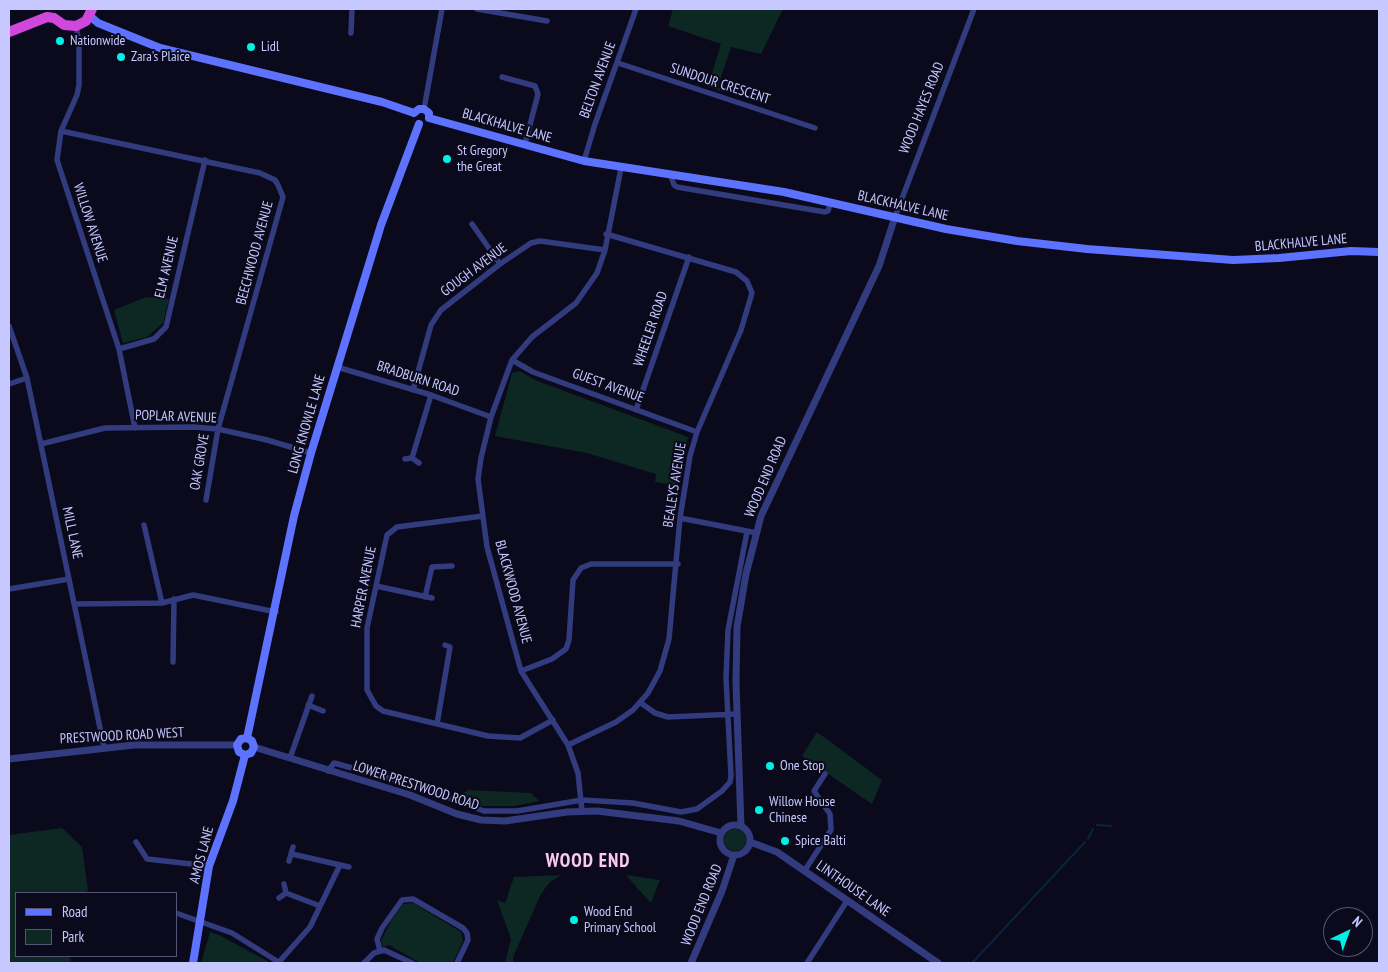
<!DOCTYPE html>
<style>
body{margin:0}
#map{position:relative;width:1388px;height:972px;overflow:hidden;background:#0a0a1c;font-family:"PT Sans Narrow",sans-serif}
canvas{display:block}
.frame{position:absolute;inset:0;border:10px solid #c6c8ff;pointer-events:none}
.legend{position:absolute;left:15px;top:892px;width:162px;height:65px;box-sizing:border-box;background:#0a0a1c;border:1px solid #555677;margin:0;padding:6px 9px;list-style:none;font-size:15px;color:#c6c8ff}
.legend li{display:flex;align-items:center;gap:10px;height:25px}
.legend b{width:25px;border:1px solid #555677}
.north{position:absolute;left:1323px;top:907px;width:50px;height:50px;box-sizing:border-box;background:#0a0a1c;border:1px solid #555677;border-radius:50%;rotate:42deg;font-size:14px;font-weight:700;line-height:20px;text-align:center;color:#c6c8ff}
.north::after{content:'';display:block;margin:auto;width:18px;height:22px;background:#00f1e3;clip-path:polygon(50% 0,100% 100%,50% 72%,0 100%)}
</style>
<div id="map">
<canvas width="1388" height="972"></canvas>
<div class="frame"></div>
<ul class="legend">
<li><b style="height:6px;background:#5d72ff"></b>Road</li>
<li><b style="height:14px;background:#0d2722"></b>Park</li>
</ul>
<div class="north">N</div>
</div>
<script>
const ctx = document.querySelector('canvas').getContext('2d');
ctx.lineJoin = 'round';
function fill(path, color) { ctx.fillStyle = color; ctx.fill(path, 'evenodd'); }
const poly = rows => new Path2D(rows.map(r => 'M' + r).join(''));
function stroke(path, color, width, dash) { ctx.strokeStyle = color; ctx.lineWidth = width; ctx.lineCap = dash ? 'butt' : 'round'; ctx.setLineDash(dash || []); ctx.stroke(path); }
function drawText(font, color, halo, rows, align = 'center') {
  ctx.font = font + ' "PT Sans Narrow",sans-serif'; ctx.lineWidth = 4; ctx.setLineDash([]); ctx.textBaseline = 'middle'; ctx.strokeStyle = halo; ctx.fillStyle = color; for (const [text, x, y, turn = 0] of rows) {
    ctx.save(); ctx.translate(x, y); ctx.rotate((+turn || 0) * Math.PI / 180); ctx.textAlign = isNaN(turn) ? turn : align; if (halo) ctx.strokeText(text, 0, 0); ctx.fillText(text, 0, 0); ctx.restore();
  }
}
fill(poly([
 [673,9,783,9,761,54,731,47,718,86,721,91,704,85,709,83,721,44,668,26],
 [146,297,169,299,163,323,147,337,123,343,114,310],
 [520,371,535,380,688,437,679,486,655,482,656,474,587,453,495,436,512,373],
 [817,732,882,780,872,804,802,756],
 [469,790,531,793,539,801,514,806,480,806,457,799,455,797],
 [62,828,82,847,88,890,85,893,16,893,16,956,69,956,72,963,9,963,9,835],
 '724 840a11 11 0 1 1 22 0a11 11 0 1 1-22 0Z',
 [561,875,549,883,541,894,513,957,513,963,505,963,511,939,497,900,505,903,514,877],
 [626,875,660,880,651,903,638,889],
 [413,903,461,932,463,941,453,963,420,963,389,945,383,947,381,941,391,921,403,904],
 [210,932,219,935,271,963,201,963]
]), '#0d2722');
stroke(poly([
 [1097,825,1111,826],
 [1088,839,1093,829],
 [972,963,1085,842]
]), '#08243e', 2);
stroke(poly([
 [477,9,547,21],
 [76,26,79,42,79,85,77,95,61,131,57,160,119,349,135,428],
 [351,33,352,9],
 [618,63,815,128],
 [502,77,535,86,538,94,525,144],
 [424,109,442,9],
 [61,131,260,173,275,180,278,185,283,197,218,429,206,500],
 [584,161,595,124,636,9],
 [671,176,674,185,677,187,825,212,828,211,831,202],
 [895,217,974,9],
 [472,224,500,264],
 [9,326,27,378,104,747],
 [119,349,154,339,166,327,205,160],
 [512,360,533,372,697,432],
 [337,367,431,395,491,417],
 [9,384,27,378],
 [413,390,431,325,441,310,500,264,531,243,540,241,605,250],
 [636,410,689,257],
 [41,444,105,428,194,427,218,429,267,440,311,453],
 [412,458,431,395],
 [405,459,412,458,419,463],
 [483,516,397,527,387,535,367,628,367,690,376,706,383,711,488,736,520,738,553,720],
 [680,518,757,533],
 [144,525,162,603],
 [376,586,432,598],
 [9,589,69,579],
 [425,597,432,567,452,566],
 [74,604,162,603,193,595,276,612],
 [173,662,174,599],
 [521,671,552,659,566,649,569,640,573,580,581,568,591,564,678,564],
 [641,703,655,713,668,717,737,714],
 [308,705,323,711],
 [437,724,450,647,445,645],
 [568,745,616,722,633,710,648,693,660,671,669,639,680,518,690,456,697,432,741,330,752,293,747,281,736,272,606,234],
 [290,758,312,696],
 [328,771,334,763,414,785,484,811,517,811,582,800,633,803,681,812,697,809,722,791,730,782,731,776,726,678,728,630,747,532],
 [582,811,578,773,568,745,521,671,487,547,478,479,481,458,491,417,512,360,532,337,576,303,597,273,605,250,621,168],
 [136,842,147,859,209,866],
 [292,854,349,867],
 [289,861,293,847],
 [805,870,831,830,830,814,814,791,825,774],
 [286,893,320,906],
 [279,898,286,893,284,884],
 [176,913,232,933,280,963],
 [380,951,377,939,382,928,402,900,413,899,463,928,467,933,468,940,457,963],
 [279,962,310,927,340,865],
 [364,963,374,953,384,950,412,963],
 [807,963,847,901]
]), '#323b7e', 5.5);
stroke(poly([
 [254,747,410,795,457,814,481,820,505,821,567,812,597,811,679,821,721,833],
 [9,759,134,745,237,745],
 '720 840a15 15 0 1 1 30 0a15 15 0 1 1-30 0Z',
 [741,826,736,683,737,627,746,574,761,516,879,266,895,217],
 [750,842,777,852,938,963],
 [691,963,722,891,734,855]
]), '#323b7e', 7);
stroke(poly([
 [90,16,98,23,160,48,382,102,414,113],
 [414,113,419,109,424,109,429,113,429,118],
 [429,118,584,161,784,192,946,229,1017,241,1087,249,1233,260,1279,258,1351,251,1379,252],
 [247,738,294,516,311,453,381,225,419,124],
 [245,755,239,752,237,745,241,739,247,738],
 [245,755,251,753,254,747,252,741,247,738],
 [193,963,209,866,233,801,245,755]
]), '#5d72ff', 8);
stroke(poly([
 [9,32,47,17,54,18,64,25,76,26,86,21,92,9]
]), '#d047dc', 10);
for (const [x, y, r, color] of [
 [60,41,5,"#00f1e3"],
 [251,47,5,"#00f1e3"],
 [121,57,5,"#00f1e3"],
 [447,159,5,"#00f1e3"],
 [770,766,5,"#00f1e3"],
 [759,810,5,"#00f1e3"],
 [785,841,5,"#00f1e3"],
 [574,920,5,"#00f1e3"]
]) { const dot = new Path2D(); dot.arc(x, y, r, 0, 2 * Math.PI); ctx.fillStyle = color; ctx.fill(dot); stroke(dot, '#0a0a1c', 2); }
drawText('14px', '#c6c8ff', '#0a0a1c', [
 ["Nationwide",70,41],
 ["Lidl",261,47],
 ["Zara's Plaice",131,57],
 ["St Gregory",457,151],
 ["the Great",457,167],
 ["One Stop",780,766],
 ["Willow House",769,802],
 ["Chinese",769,818],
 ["Spice Balti",795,841],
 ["Wood End",584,912],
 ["Primary School",584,928]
], 'left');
drawText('14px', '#c6c8ff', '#0a0a1c', [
 ["BELTON AVENUE",598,80,-70],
 ["SUNDOUR CRESCENT",720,84,18],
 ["WOOD HAYES ROAD",922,108,-68],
 ["BLACKHALVE LANE",507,126,16],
 ["BLACKHALVE LANE",903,206,13],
 ["WILLOW AVENUE",90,223,72],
 ["BLACKHALVE LANE",1301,243,-5],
 ["BEECHWOOD AVENUE",255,253,-75],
 ["ELM AVENUE",167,267,-77],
 ["GOUGH AVENUE",474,270,-37],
 ["WHEELER ROAD",651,329,-71],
 ["BRADBURN ROAD",418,379,18],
 ["GUEST AVENUE",608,386,20],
 ["POPLAR AVENUE",176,417,2],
 ["LONG KNOWLE LANE",307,424,-74],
 ["OAK GROVE",200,462,-80],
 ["WOOD END ROAD",766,477,-67],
 ["BEALEYS AVENUE",675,485,-81],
 ["MILL LANE",72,533,78],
 ["HARPER AVENUE",364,587,-79],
 ["BLACKWOOD AVENUE",513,592,75],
 ["PRESTWOOD ROAD WEST",122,736,-3],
 ["LOWER PRESTWOOD ROAD",416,786,18],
 ["AMOS LANE",202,855,-75],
 ["LINTHOUSE LANE",853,889,35],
 ["WOOD END ROAD",702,905,-68]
]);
ctx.letterSpacing = '1px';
drawText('bold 19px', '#ffc8f3', '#0a0a1c', [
 ["WOOD END",588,862]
]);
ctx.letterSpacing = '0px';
</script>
